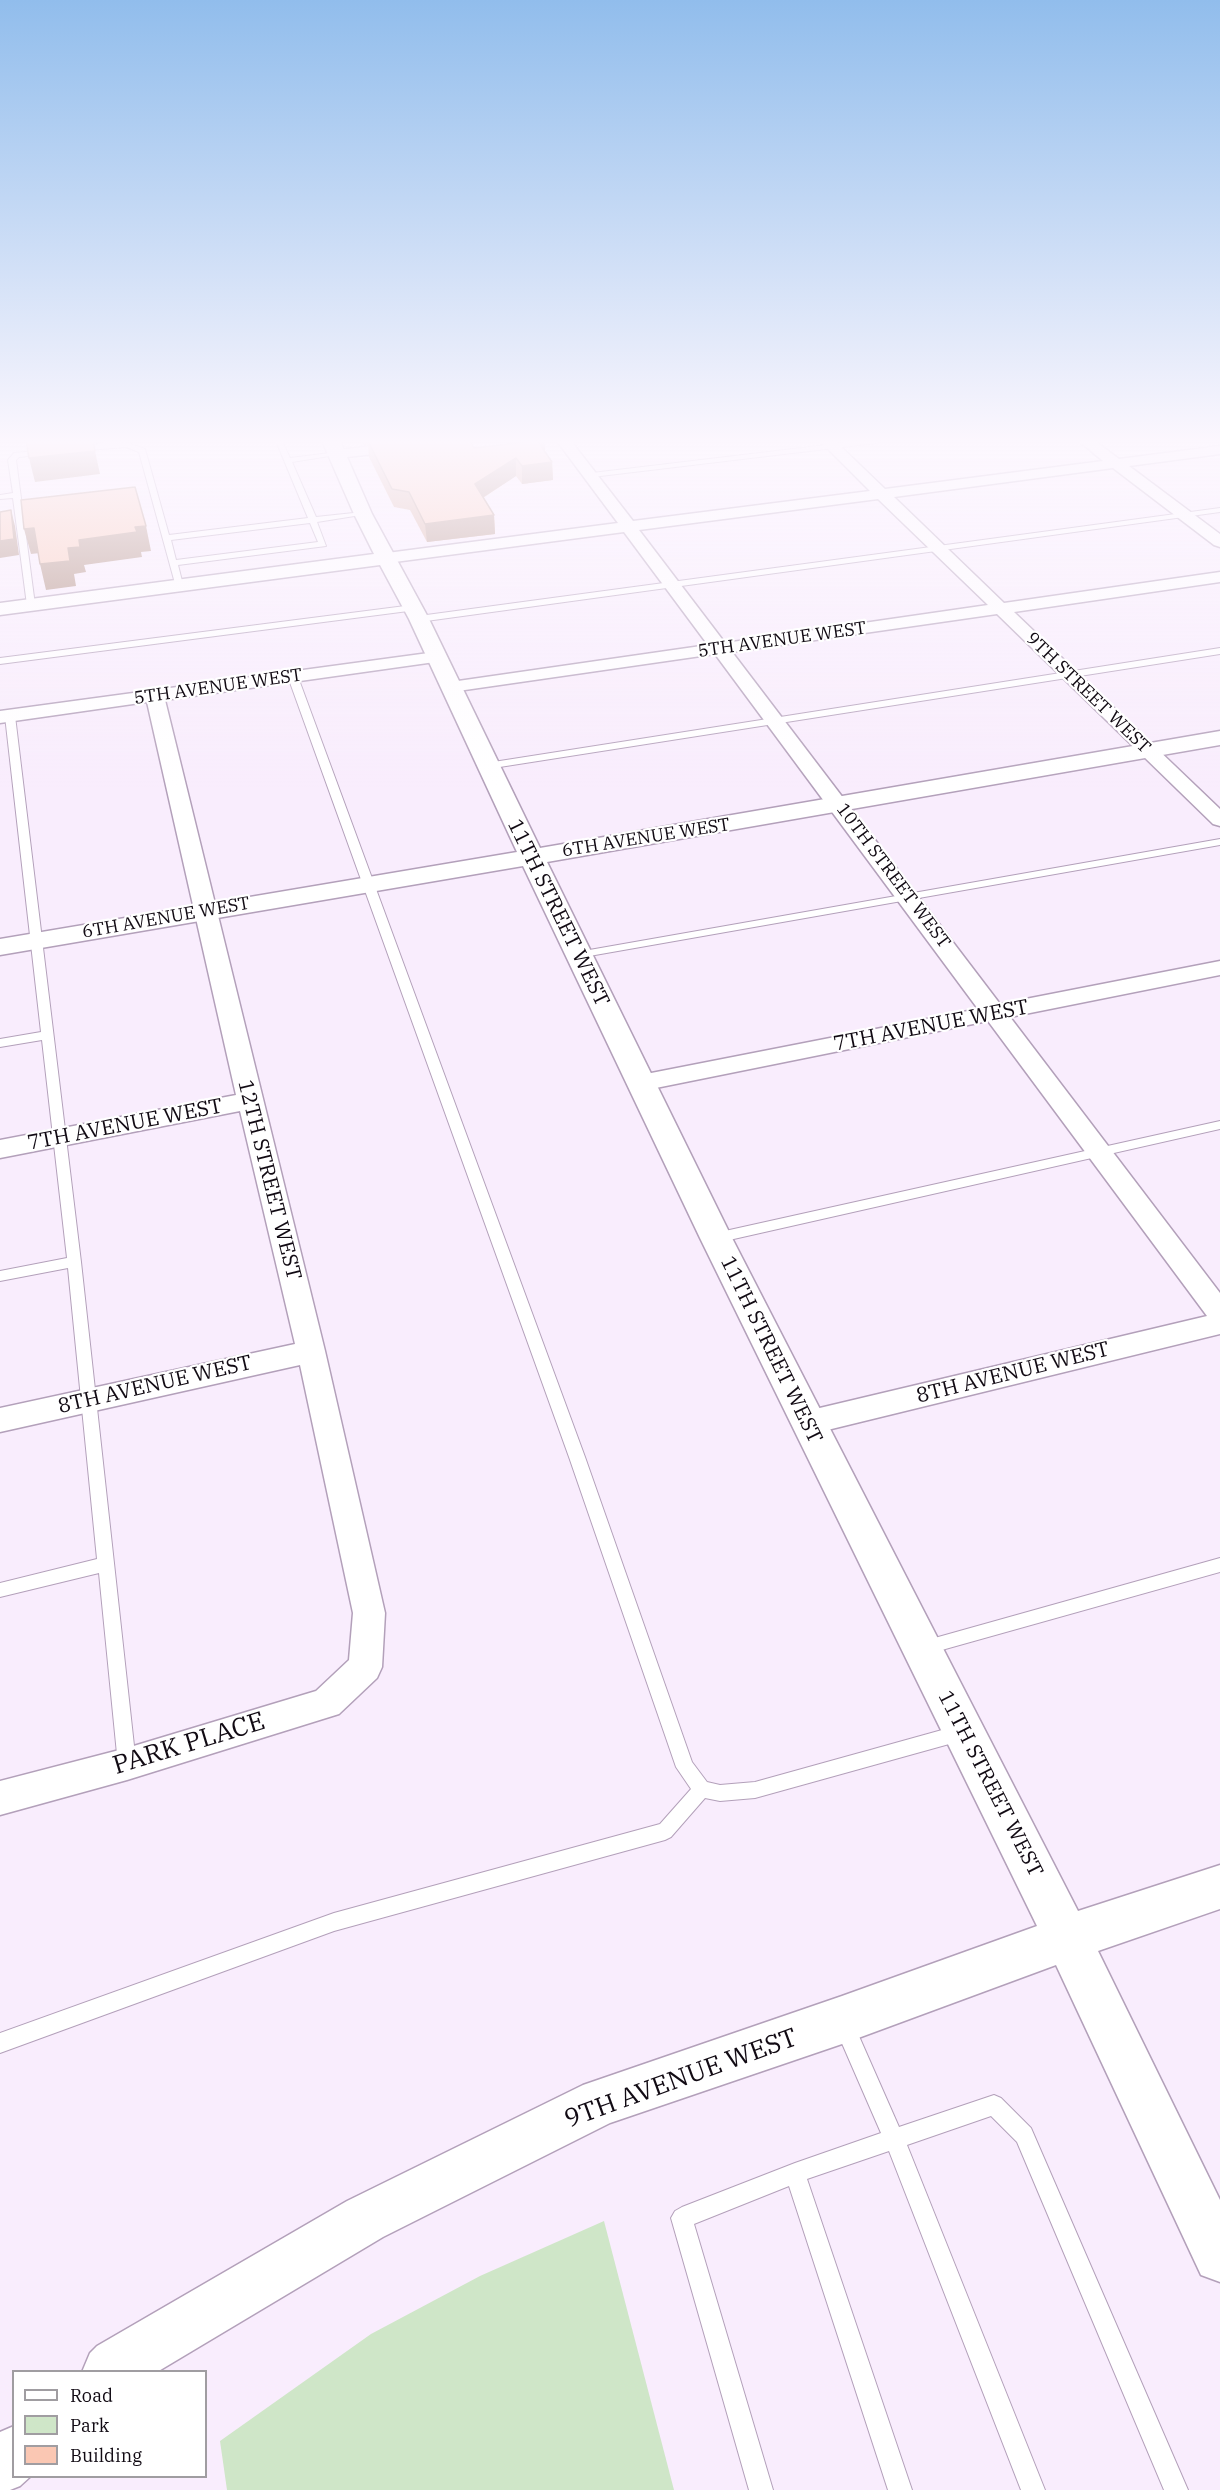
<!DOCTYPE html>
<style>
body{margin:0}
#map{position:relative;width:1220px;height:2490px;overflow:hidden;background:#f9edfd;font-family:"IBM Plex Serif",serif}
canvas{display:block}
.legend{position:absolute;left:12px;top:2370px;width:195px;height:108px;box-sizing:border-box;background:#fff;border:2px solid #a09da1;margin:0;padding:8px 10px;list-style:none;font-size:18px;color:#110a13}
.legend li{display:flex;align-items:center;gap:12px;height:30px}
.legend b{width:30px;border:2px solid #a09da1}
</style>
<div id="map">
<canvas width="1220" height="2490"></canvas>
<ul class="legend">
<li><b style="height:8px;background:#fff"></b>Road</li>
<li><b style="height:16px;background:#cfe6c8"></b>Park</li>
<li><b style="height:16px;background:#fac7b3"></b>Building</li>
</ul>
</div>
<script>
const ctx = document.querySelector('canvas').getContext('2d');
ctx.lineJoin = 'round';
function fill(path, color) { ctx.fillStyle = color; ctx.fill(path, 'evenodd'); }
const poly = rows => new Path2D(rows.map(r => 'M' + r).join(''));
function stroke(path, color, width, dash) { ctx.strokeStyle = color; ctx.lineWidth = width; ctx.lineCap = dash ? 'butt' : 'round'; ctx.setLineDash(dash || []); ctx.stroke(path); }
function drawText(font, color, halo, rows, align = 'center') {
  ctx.font = font + ' "IBM Plex Serif",serif'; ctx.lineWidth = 4.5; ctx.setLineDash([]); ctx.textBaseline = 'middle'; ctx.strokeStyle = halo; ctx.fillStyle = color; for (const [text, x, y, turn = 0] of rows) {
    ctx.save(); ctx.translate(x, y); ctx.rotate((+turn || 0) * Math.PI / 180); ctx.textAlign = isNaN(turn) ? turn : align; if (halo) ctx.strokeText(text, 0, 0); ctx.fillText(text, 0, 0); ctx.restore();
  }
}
fill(poly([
 [604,2221,674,2490,227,2490,220,2441,371,2334,480,2276]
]), '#cfe6c8');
const lane = poly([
 [104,441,127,443,145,449,169,535,308,518,276,441,282,441,290,458,338,452,342,454,292,462,316,517,363,512,367,514,317,522,326,546,178,565,183,585,176,587,139,452,126,447,76,451,72,449,104,443,104,441],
 [310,523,318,542,176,560,171,540,310,523],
 [860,441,880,441,876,443,592,477,588,475,592,473,860,441],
 [48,450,48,454,19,457,16,460,35,605,31,608,27,605,13,498,0,499,0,495,13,493,8,460,14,453,48,450],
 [1220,508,1220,512,419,622,415,619,419,616,1220,508],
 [413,605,416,606,416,610,0,664,0,658,413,605],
 [1220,648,1220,654,487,769,482,766,487,763,1220,648],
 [290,675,298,677,585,1457,692,1762,707,1782,720,1785,755,1782,960,1725,966,1727,969,1733,966,1739,960,1741,755,1798,720,1801,705,1798,671,1837,665,1840,334,1931,0,2053,0,2033,334,1913,660,1824,691,1789,676,1767,569,1457,288,677,290,675],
 [10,713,15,716,81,1262,136,1764,133,1770,127,1772,121,1770,118,1764,99,1573,0,1597,0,1583,97,1559,68,1268,0,1281,0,1271,67,1258,42,1040,0,1047,0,1039,41,1032,5,716,10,713],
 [1220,839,1220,845,578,958,572,955,578,952,1220,839],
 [1220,1121,1220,1129,716,1243,709,1238,716,1233,1220,1121],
 [1220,1558,1220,1572,924,1655,918,1653,916,1648,918,1643,924,1641,1220,1558],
 [844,2015,851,2018,899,2127,994,2095,1001,2098,1031,2128,1188,2490,1164,2490,1017,2142,991,2116,907,2145,1045,2490,1021,2490,889,2151,807,2179,912,2490,888,2490,789,2186,694,2224,773,2490,749,2490,671,2218,675,2211,682,2207,795,2163,881,2133,834,2025,837,2018,844,2015]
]);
const street = poly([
 [418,441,461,441,454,445,338,458,331,454,338,450,418,441],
 [557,441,571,441,633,521,870,491,820,441,835,441,885,489,1103,461,1079,441,1095,441,1119,459,1220,446,1220,454,1129,466,1220,534,1220,547,1214,545,1113,468,894,497,1004,603,1220,572,1220,582,1014,612,1220,809,1220,826,1213,824,997,614,732,652,1000,1004,1220,961,1220,975,1010,1017,1220,1293,1220,1334,807,1435,796,1431,792,1423,796,1415,807,1411,1207,1316,988,1021,641,1091,632,1089,629,1083,632,1077,641,1075,978,1009,715,654,451,692,445,691,442,687,445,683,451,682,708,645,624,532,387,563,379,558,387,553,618,523,557,441],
 [878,499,988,605,725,643,639,530,878,499],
 [436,652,442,653,445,657,442,661,165,700,325,1351,385,1613,382,1667,377,1678,339,1714,127,1780,0,1815,0,1781,127,1748,316,1691,349,1660,353,1613,300,1365,0,1432,0,1408,295,1344,240,1111,0,1158,0,1140,236,1095,147,702,0,723,0,711,436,652]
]);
const secondary = poly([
 [322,441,340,441,372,514,429,619,540,848,1220,731,1220,745,547,862,732,1238,1078,1911,1220,1865,1220,1909,1098,1951,1220,2200,1220,2282,1201,2275,1056,1965,842,2044,610,2123,383,2237,157,2372,82,2372,90,2353,97,2346,347,2201,583,2085,842,1996,1037,1926,700,1238,523,866,0,955,0,939,517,852,409,619,380,565,0,615,0,603,374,554,354,514,322,441],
 [14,2426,14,2476,31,2476,20,2486,10,2490,0,2490,0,2432,14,2426]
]);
stroke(lane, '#b3a0ba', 2);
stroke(street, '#b3a0ba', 3);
stroke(secondary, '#b3a0ba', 3);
fill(lane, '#fff');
fill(street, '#fff');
fill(secondary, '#fff');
fill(poly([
 [362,441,470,441,474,448,545,452,552,462,553,480,522,484,516,476,483,498,494,515,495,534,427,542,410,510,394,507,369,457,368,444,364,445]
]), '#d7ab9a');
fill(poly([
 [363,441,367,441,368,444,364,445],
 [543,441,545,441,545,457,539,443],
 [95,451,100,474,35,482,29,458],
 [516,458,516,476,476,502,475,484],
 [552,462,553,480,522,484,522,466],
 [11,510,15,526,19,555,0,558,0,541],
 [494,515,495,534,427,542,425,524],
 [146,526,151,551,141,552,142,557,84,565,86,572,74,574,76,586,46,590,40,564,68,548,79,540,135,527],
 [34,528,40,553,31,554,24,529]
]), '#af8b7d');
const building = poly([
 [26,441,93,441,95,451,29,458,26,441],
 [368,441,470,441,474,448,535,441,543,441,539,443,552,462,522,466,516,458,475,484,494,515,425,524,409,492,392,489,368,441],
 [135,487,146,526,135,527,137,532,79,540,80,547,68,548,70,561,40,564,34,528,24,529,21,500,135,487],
 [11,510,14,539,0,541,0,512,11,510]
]);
fill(building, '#fac7b3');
stroke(building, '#af8b7d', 1.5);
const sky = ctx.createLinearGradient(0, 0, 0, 789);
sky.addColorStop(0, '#91bdec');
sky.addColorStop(0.56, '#fcf7fe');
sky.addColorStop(1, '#fcf7fe00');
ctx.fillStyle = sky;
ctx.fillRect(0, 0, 1220, 789);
drawText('18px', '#110a13', '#fff', [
 ["5TH AVENUE WEST",782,640,-8],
 ["5TH AVENUE WEST",218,687,-8],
 ["9TH STREET WEST",1088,693,44],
 ["6TH AVENUE WEST",646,838,-9],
 ["10TH STREET WEST",893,876,53],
 ["6TH AVENUE WEST",166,918,-10]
]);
drawText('21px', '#110a13', '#fff', [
 ["11TH STREET WEST",558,913,64],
 ["7TH AVENUE WEST",931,1026,-11],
 ["7TH AVENUE WEST",125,1125,-11],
 ["12TH STREET WEST",269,1180,76],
 ["11TH STREET WEST",771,1350,64],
 ["8TH AVENUE WEST",1013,1373,-14],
 ["8TH AVENUE WEST",155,1385,-13],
 ["11TH STREET WEST",990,1784,63]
]);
drawText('26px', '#110a13', '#fff', [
 ["PARK PLACE",189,1744,-17],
 ["9TH AVENUE WEST",681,2079,-20]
]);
</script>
